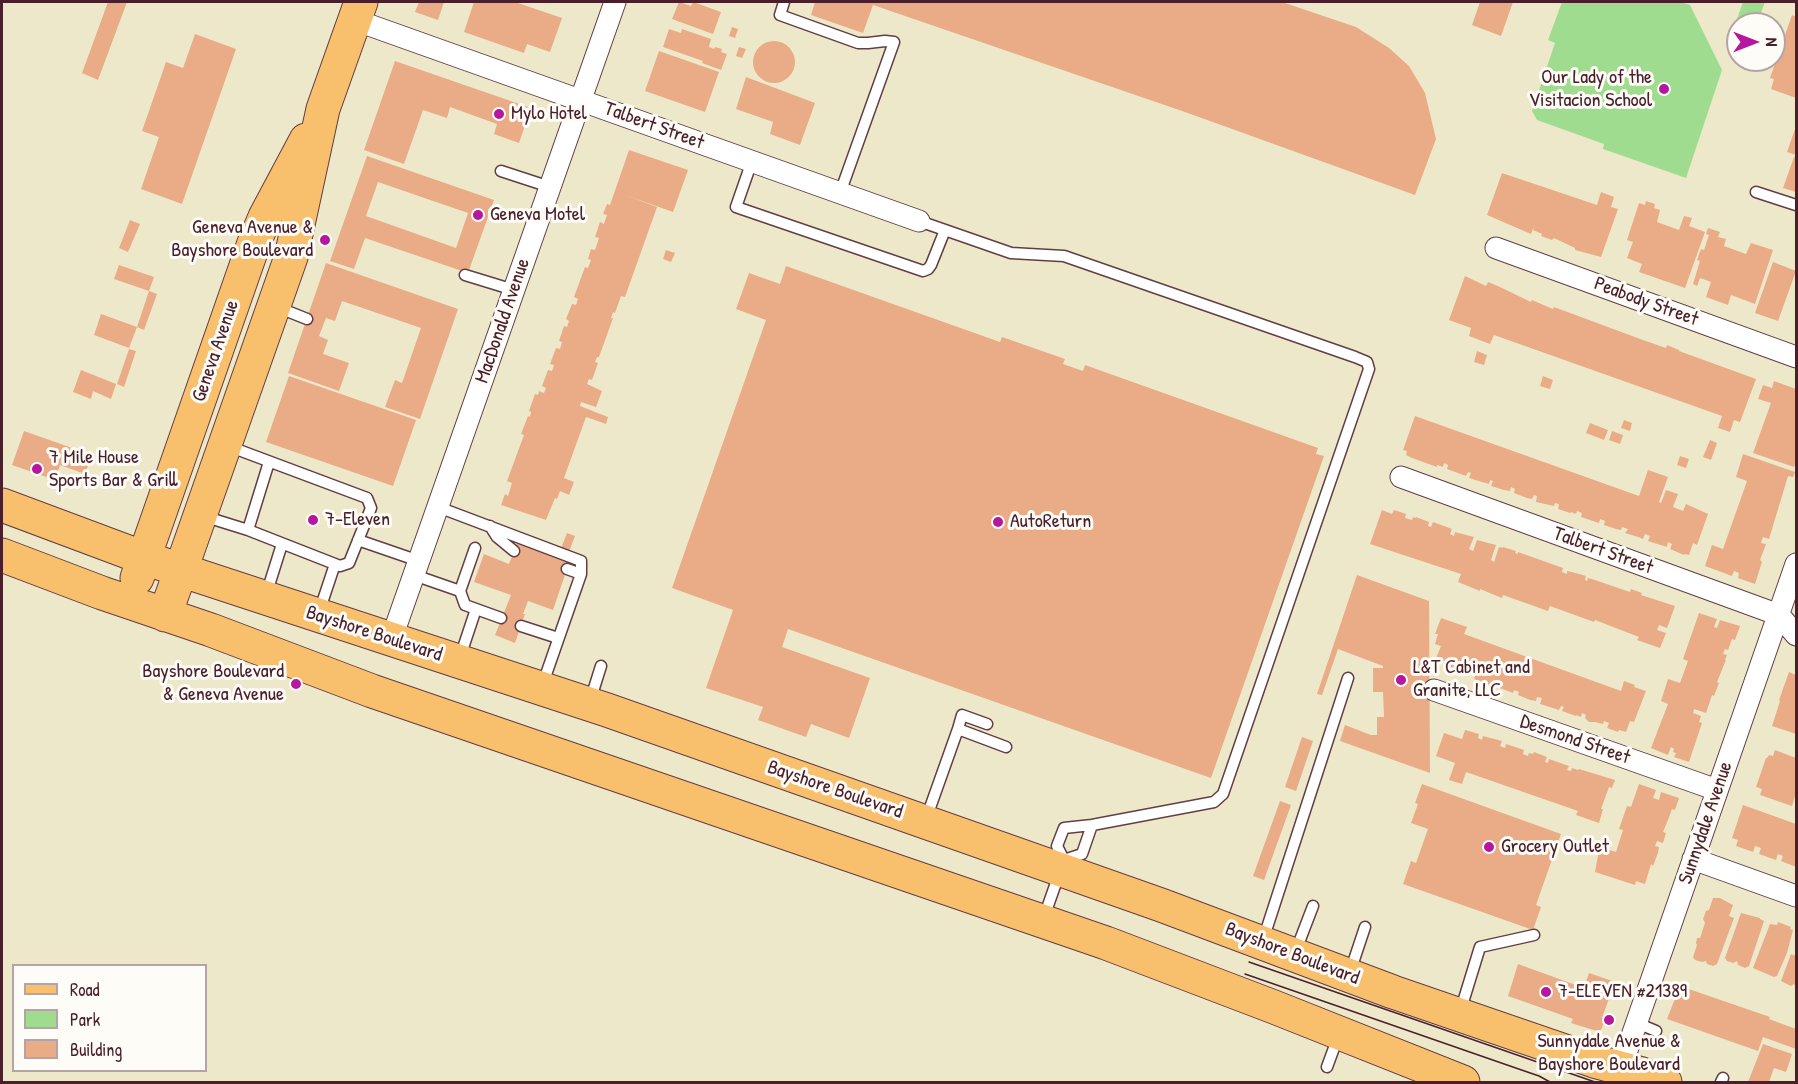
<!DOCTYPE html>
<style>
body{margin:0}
#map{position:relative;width:1798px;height:1084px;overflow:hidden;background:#eee8cb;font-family:"Patrick Hand",sans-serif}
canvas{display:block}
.frame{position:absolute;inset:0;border:3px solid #4a1f2b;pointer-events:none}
.legend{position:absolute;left:12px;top:964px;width:195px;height:108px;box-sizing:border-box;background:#fdfcf7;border:2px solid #b5a4a5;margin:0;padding:8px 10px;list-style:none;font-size:18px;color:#4a1f2b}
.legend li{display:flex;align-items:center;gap:12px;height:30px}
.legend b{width:30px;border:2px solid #b5a4a5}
.north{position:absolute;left:1726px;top:12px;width:60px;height:60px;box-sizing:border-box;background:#fdfcf7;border:2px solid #b5a4a5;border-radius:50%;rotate:90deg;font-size:16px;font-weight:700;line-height:24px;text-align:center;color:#4a1f2b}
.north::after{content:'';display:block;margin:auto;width:21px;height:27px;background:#b5179e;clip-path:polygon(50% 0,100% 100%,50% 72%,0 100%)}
</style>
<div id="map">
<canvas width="1798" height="1084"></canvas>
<div class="frame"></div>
<ul class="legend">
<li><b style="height:8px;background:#f8bf6c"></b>Road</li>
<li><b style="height:16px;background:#a0dc90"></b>Park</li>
<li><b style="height:16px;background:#e9ac86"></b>Building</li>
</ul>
<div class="north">N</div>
</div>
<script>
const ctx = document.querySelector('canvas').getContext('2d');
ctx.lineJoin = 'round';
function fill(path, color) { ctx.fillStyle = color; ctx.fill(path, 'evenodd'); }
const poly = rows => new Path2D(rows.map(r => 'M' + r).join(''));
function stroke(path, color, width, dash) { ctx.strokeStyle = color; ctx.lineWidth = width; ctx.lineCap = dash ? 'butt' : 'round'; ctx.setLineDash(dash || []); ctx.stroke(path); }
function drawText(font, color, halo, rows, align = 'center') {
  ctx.font = font + ' "Patrick Hand",sans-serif'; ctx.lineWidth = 6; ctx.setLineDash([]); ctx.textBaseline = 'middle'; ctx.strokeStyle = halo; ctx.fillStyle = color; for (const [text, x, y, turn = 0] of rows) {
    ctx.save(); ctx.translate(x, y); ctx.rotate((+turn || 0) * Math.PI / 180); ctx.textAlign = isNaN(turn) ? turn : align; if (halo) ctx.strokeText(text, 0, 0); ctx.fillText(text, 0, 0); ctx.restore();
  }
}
fill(poly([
 [1562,2,1680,2,1690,5,1722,70,1686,178,1603,149,1604,144,1537,120,1532,111,1555,43,1548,40],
 [1743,2,1765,2,1757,24,1751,24,1737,19]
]), '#a0dc90');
fill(poly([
 [108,2,127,2,98,80,82,73],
 [419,2,444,2,438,20,415,12],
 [474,2,515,2,562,18,550,52,527,44,524,53,464,32],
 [679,2,691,6,693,2,721,12,713,34,672,19],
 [815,2,1282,2,1356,27,1389,48,1409,66,1425,93,1436,139,1415,195,1185,112,873,5,863,33,811,15],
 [1480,2,1513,2,1501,36,1472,25],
 [1792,15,1796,17,1796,98,1771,89,1774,79,1770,78],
 [732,27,738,29,735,38,729,36],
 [669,29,681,33,682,29,711,39,709,47,714,49,715,47,722,49,721,52,727,54,721,70,702,63,703,61,663,47],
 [195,34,236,49,182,204,141,189,159,137,142,131,166,62,183,68],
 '753 62a21 21 0 1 1 42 0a21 21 0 1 1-42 0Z',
 [739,47,746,49,742,58,736,56],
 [659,51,719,72,705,112,645,91],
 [395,61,531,108,519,143,494,134,497,124,450,107,447,118,423,110,404,164,364,150],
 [746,77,815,103,800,145,770,134,773,122,736,109],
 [1796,126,1796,155,1787,152],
 [629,150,688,170,673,212,625,195,657,207,625,297,621,296,615,313,613,312,611,318,613,318,599,357,597,357,595,362,598,363,592,380,589,379,587,384,602,391,596,407,581,402,580,406,608,417,606,424,586,417,564,478,574,482,569,495,560,491,557,499,555,498,546,520,501,505,505,494,508,496,512,483,507,481,524,435,521,434,528,416,530,417,531,412,529,411,535,394,538,395,539,391,544,393,546,388,542,386,548,370,552,371,554,365,550,364,556,348,560,349,562,342,559,341,564,326,567,327,569,321,566,319,572,304,576,305,578,299,574,297,585,267,588,268,591,260,588,259,591,249,595,250,599,238,595,237,600,222,604,224,607,215,603,214,607,204,610,205],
 [367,156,494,200,468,273,365,238,354,269,330,261],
 [378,182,468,213,456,248,366,216],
 [1794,157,1796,158,1796,192,1783,188],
 [1502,173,1597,205,1601,192,1614,197,1611,207,1618,209,1601,257,1575,250,1575,248,1554,238,1552,240,1541,236,1542,234,1533,230,1534,226,1531,234,1487,215],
 [1646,201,1655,204,1654,208,1660,210,1657,222,1679,230,1684,216,1692,218,1689,226,1705,232,1685,288,1639,272,1642,264,1627,258,1633,242,1627,240,1639,203,1645,205],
 [130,220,140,224,128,252,119,248],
 [1708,228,1720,232,1718,237,1726,239,1724,246,1746,254,1751,243,1773,250,1755,304,1731,295,1728,305,1706,297,1711,282,1700,278,1697,286,1693,284,1700,261,1697,260,1701,249,1704,250,1709,235,1706,234],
 [666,250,675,253,671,262,663,259],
 [1773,262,1796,271,1778,321,1755,313],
 [326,263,458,309,420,419,385,407,395,380,402,383,421,328,342,301,335,321,326,318,319,336,328,340,323,354,349,363,339,391,288,373],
 [119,265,154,277,149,291,114,279],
 [786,266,1000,342,1002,337,1065,359,1063,364,1083,371,1085,365,1318,448,1316,454,1324,456,1211,778,788,629,782,647,870,678,849,738,811,724,806,737,758,720,763,707,706,688,733,610,672,588,766,320,736,309,749,273,780,284],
 [1465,276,1486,286,1488,282,1500,287,1531,302,1532,300,1553,309,1554,307,1643,340,1666,348,1667,345,1679,350,1679,351,1756,379,1740,422,1734,420,1730,432,1718,428,1722,416,1494,335,1490,344,1469,336,1471,328,1449,320],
 [149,291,157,294,144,330,137,327],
 [101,314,137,327,129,348,94,335],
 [129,349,136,351,124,387,117,384],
 [1477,351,1487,355,1484,365,1474,362],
 [81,370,116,384,111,399,93,391,91,399,73,392],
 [289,376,416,420,393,486,266,442],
 [1543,376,1553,380,1550,389,1540,386],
 [1774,381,1796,389,1796,461,1794,467,1753,453,1771,403,1758,399,1763,385,1772,388],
 [1415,416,1639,496,1648,470,1668,477,1659,502,1661,503,1666,490,1678,494,1673,507,1683,511,1686,504,1708,514,1697,545,1693,543,1689,555,1684,554,1684,555,1670,549,1672,544,1668,542,1667,547,1648,541,1650,536,1645,534,1643,539,1638,537,1625,533,1628,529,1622,527,1621,530,1616,529,1604,525,1605,521,1600,519,1599,523,1581,517,1582,513,1577,511,1576,514,1571,512,1570,513,1558,509,1559,504,1555,503,1554,506,1536,502,1537,496,1534,495,1532,499,1527,498,1514,493,1515,489,1511,487,1510,491,1504,490,1491,486,1493,481,1490,480,1489,484,1482,482,1469,478,1471,473,1468,472,1466,476,1447,469,1448,465,1444,463,1443,467,1437,465,1437,467,1412,458,1406,455,1407,451,1403,450],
 [1624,420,1632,423,1630,431,1621,428],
 [1590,423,1608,430,1604,440,1586,433],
 [24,431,92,455,85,474,60,465,55,480,12,465],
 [1612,431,1623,435,1620,444,1609,440],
 [1710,440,1717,443,1711,460,1703,457],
 [1743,454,1795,472,1793,477,1788,476,1769,539,1763,537,1761,543,1766,544,1760,560,1762,562,1755,584,1738,578,1739,573,1734,571,1732,576,1705,566,1712,545,1723,549,1747,481,1736,477],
 [1680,456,1689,459,1686,468,1677,465],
 [1382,510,1392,514,1394,510,1406,514,1405,518,1412,520,1413,517,1416,518,1416,517,1429,522,1428,526,1431,527,1433,522,1452,529,1450,534,1454,536,1455,532,1474,537,1469,549,1473,551,1477,540,1496,545,1491,560,1494,562,1499,547,1503,548,1503,547,1516,551,1515,553,1518,554,1518,552,1563,568,1562,572,1567,574,1567,571,1572,572,1586,576,1585,580,1587,581,1588,578,1595,580,1630,592,1631,589,1642,593,1641,595,1675,606,1667,628,1659,625,1657,630,1666,633,1660,648,1637,640,1639,637,1595,620,1594,622,1550,606,1548,611,1503,595,1502,598,1480,589,1480,591,1458,582,1461,574,1370,544],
 [567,533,575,536,568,554,560,551],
 [518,541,570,560,553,610,528,601,523,614,525,614,515,643,495,635,511,595,474,582,484,554,509,564],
 [1357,575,1429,601,1430,773,1340,741,1345,725,1371,735,1377,735,1377,717,1384,717,1383,692,1373,692,1373,668,1383,668,1383,666,1338,649,1322,695,1317,694],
 [1699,613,1717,619,1714,627,1717,628,1720,620,1740,626,1735,640,1732,639,1728,650,1725,649,1723,654,1727,655,1725,660,1726,660,1717,682,1719,683,1714,696,1712,695,1706,713,1694,709,1693,713,1701,716,1699,722,1702,723,1689,762,1674,757,1676,753,1673,752,1674,749,1671,747,1668,755,1651,748,1668,704,1661,701,1668,679,1680,683,1688,661,1683,659],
 [1441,618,1467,627,1464,634,1621,691,1624,681,1635,685,1634,687,1646,691,1634,722,1630,721,1626,732,1619,730,1618,732,1607,728,1609,723,1604,721,1603,724,1595,722,1589,722,1585,718,1586,715,1582,713,1581,717,1576,715,1576,716,1562,711,1564,707,1561,706,1559,710,1540,704,1542,698,1537,697,1536,701,1530,700,1518,695,1519,692,1514,690,1513,693,1495,686,1496,684,1491,682,1490,685,1474,679,1475,676,1466,672,1464,676,1454,673,1456,669,1435,661,1441,646,1435,644,1438,634,1435,634],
 [1789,672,1796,675,1796,734,1772,726,1780,701,1779,700],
 [1465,730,1479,734,1478,738,1482,740,1483,736,1502,741,1500,746,1505,748,1506,744,1524,750,1523,754,1528,756,1529,753,1533,754,1534,752,1547,757,1545,762,1548,763,1549,759,1569,766,1567,770,1571,771,1572,768,1578,770,1579,769,1615,780,1612,788,1609,787,1601,809,1603,809,1599,823,1576,815,1578,811,1466,772,1462,784,1449,780,1455,763,1436,756,1444,733,1462,739],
 [1302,737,1313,741,1296,791,1285,787],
 [1775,750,1796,758,1796,793,1792,806,1760,795,1762,789,1756,787,1766,758,1767,758,1769,755,1773,756],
 [1422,784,1561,834,1536,905,1541,907,1533,930,1403,884,1411,861,1416,863,1428,829,1411,823,1418,804,1415,803],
 [1639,784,1656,790,1653,798,1659,800,1661,792,1679,798,1675,810,1672,809,1668,820,1663,832,1666,833,1663,843,1657,841,1655,846,1659,847,1658,853,1653,866,1651,864,1645,884,1636,881,1635,885,1595,872,1599,850,1603,848,1616,852,1623,830,1619,829,1627,806,1631,807],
 [1280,801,1291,805,1264,880,1253,876],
 [1743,805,1796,824,1796,867,1781,861,1783,856,1778,854,1776,860,1759,854,1761,848,1755,846,1753,852,1736,846,1738,840,1732,838],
 [1713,898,1720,898,1733,905,1729,916,1734,918,1717,964,1713,966,1707,964,1706,961,1702,962,1695,960,1693,957,1697,945,1696,943,1697,938,1700,938,1705,923,1703,919,1706,911,1709,910],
 [1741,913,1760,918,1760,919,1764,921,1749,966,1745,968,1738,965,1737,961,1733,963,1727,961,1725,958],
 [1778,922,1791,927,1790,929,1793,930,1787,953,1777,976,1774,977,1753,968,1770,924,1777,925],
 [1791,954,1796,956,1796,988,1794,984,1791,986,1781,981],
 [1518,964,1584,988,1589,973,1615,982,1602,1018,1606,1018,1600,1032,1571,1023,1573,1019,1508,996],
 [1680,986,1770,1017,1769,1019,1796,1029,1796,1049,1763,1037,1758,1051,1667,1019],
 [1763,1044,1792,1054,1786,1072,1774,1068,1769,1082,1748,1082]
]), '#e9ac86');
const lane = poly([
 [784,2,780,15,858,43,868,43,885,41,894,42,840,193],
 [752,161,736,207,923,271,928,269,931,265,945,230],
 [501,171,550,187],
 [1756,192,1796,205],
 [919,221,1011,253,1064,256,1355,357,1367,362,1369,369,1223,794,1214,802,1092,825,1064,828,1057,846,1064,860,1044,917],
 [465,275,514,290],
 [277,307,307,319],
 [438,507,581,561,581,574,542,686],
 [203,516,248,530,340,566,349,563,371,508,367,498,228,446],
 [490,526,497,537,514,551],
 [248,530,269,462],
 [358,540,419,561],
 [475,548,460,591,465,605,501,618],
 [567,569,581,574],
 [414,575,460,591],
 [266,595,282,544],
 [319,612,335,564],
 [521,626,558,638],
 [460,657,476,609],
 [590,701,601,666],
 [958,729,962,715,987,724],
 [926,819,958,729,1006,747],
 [1064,860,1082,854,1092,825],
 [1263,940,1348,678],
 [1295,953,1313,906],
 [1350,972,1365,927],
 [1460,1012,1480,947,1534,935],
 [1637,1023,1656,1031],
 [1327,1067,1338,1037],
 [1721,1082,1723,1078]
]);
const street = poly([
 [355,20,919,221],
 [1496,248,1796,357],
 [1401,477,1779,615,1796,635],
 [391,640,615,2],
 [1434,690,1717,790],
 [1693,859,1796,896],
 [1617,1079,1796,564]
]);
const primary = poly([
 [2,505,144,558,607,710,1161,905,1393,992,1594,1061,1642,1074,1665,1082],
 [2,555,102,593,211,630,372,691,1106,943,1274,1007,1463,1082],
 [137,578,254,243,265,217,306,140],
 [165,615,291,257,323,109,361,2]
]);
stroke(lane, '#633d43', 13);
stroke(street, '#633d43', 23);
stroke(primary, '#633d43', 35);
stroke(lane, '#fff', 10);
stroke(street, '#fff', 21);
stroke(primary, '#f8bf6c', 33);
stroke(poly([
 [1249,962,1595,1082],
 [1245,974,1510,1066,1539,1076,1550,1082]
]), '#4a1f2b', 1.5);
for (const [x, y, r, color] of [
 [1664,89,6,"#b5179e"],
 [499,114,6,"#b5179e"],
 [478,215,6,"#b5179e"],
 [325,240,6,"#b5179e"],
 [37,469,6,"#b5179e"],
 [313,520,6,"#b5179e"],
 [998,522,6,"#b5179e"],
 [1401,680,6,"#b5179e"],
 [296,684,6,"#b5179e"],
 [1489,847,6,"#b5179e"],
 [1546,992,6,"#b5179e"],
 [1609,1020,6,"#b5179e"]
]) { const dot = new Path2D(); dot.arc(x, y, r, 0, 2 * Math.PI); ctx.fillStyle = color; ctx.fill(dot); stroke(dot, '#fdfcf7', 2); }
drawText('20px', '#4a1f2b', '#fdfcf7', [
 ["Our Lady of the",1652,78,"right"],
 ["Visitacion School",1652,101,"right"],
 ["Mylo Hotel",511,114],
 ["Geneva Motel",490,215],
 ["Geneva Avenue &",313,228,"right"],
 ["Bayshore Boulevard",313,251,"right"],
 ["7 Mile House",49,458],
 ["Sports Bar & Grill",49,481],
 ["7-Eleven",325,520],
 ["AutoReturn",1010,522],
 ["L&T Cabinet and",1413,668],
 ["Granite, LLC",1413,691],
 ["Bayshore Boulevard",284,672,"right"],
 ["& Geneva Avenue",284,695,"right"],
 ["Grocery Outlet",1501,847],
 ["7-ELEVEN #21389",1558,992],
 ["Sunnydale Avenue &",1609,1042,"center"],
 ["Bayshore Boulevard",1609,1065,"center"]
], 'left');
drawText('20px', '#4a1f2b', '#fdfcf7', [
 ["Talbert Street",654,126,20],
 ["Peabody Street",1646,302,20],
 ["MacDonald Avenue",503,321,-71],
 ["Geneva Avenue",216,351,-71],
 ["Talbert Street",1603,551,20],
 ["Bayshore Boulevard",374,634,18],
 ["Desmond Street",1575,740,19],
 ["Bayshore Boulevard",835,790,19],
 ["Sunnydale Avenue",1706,823,-71],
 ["Bayshore Boulevard",1292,954,21]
]);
</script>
